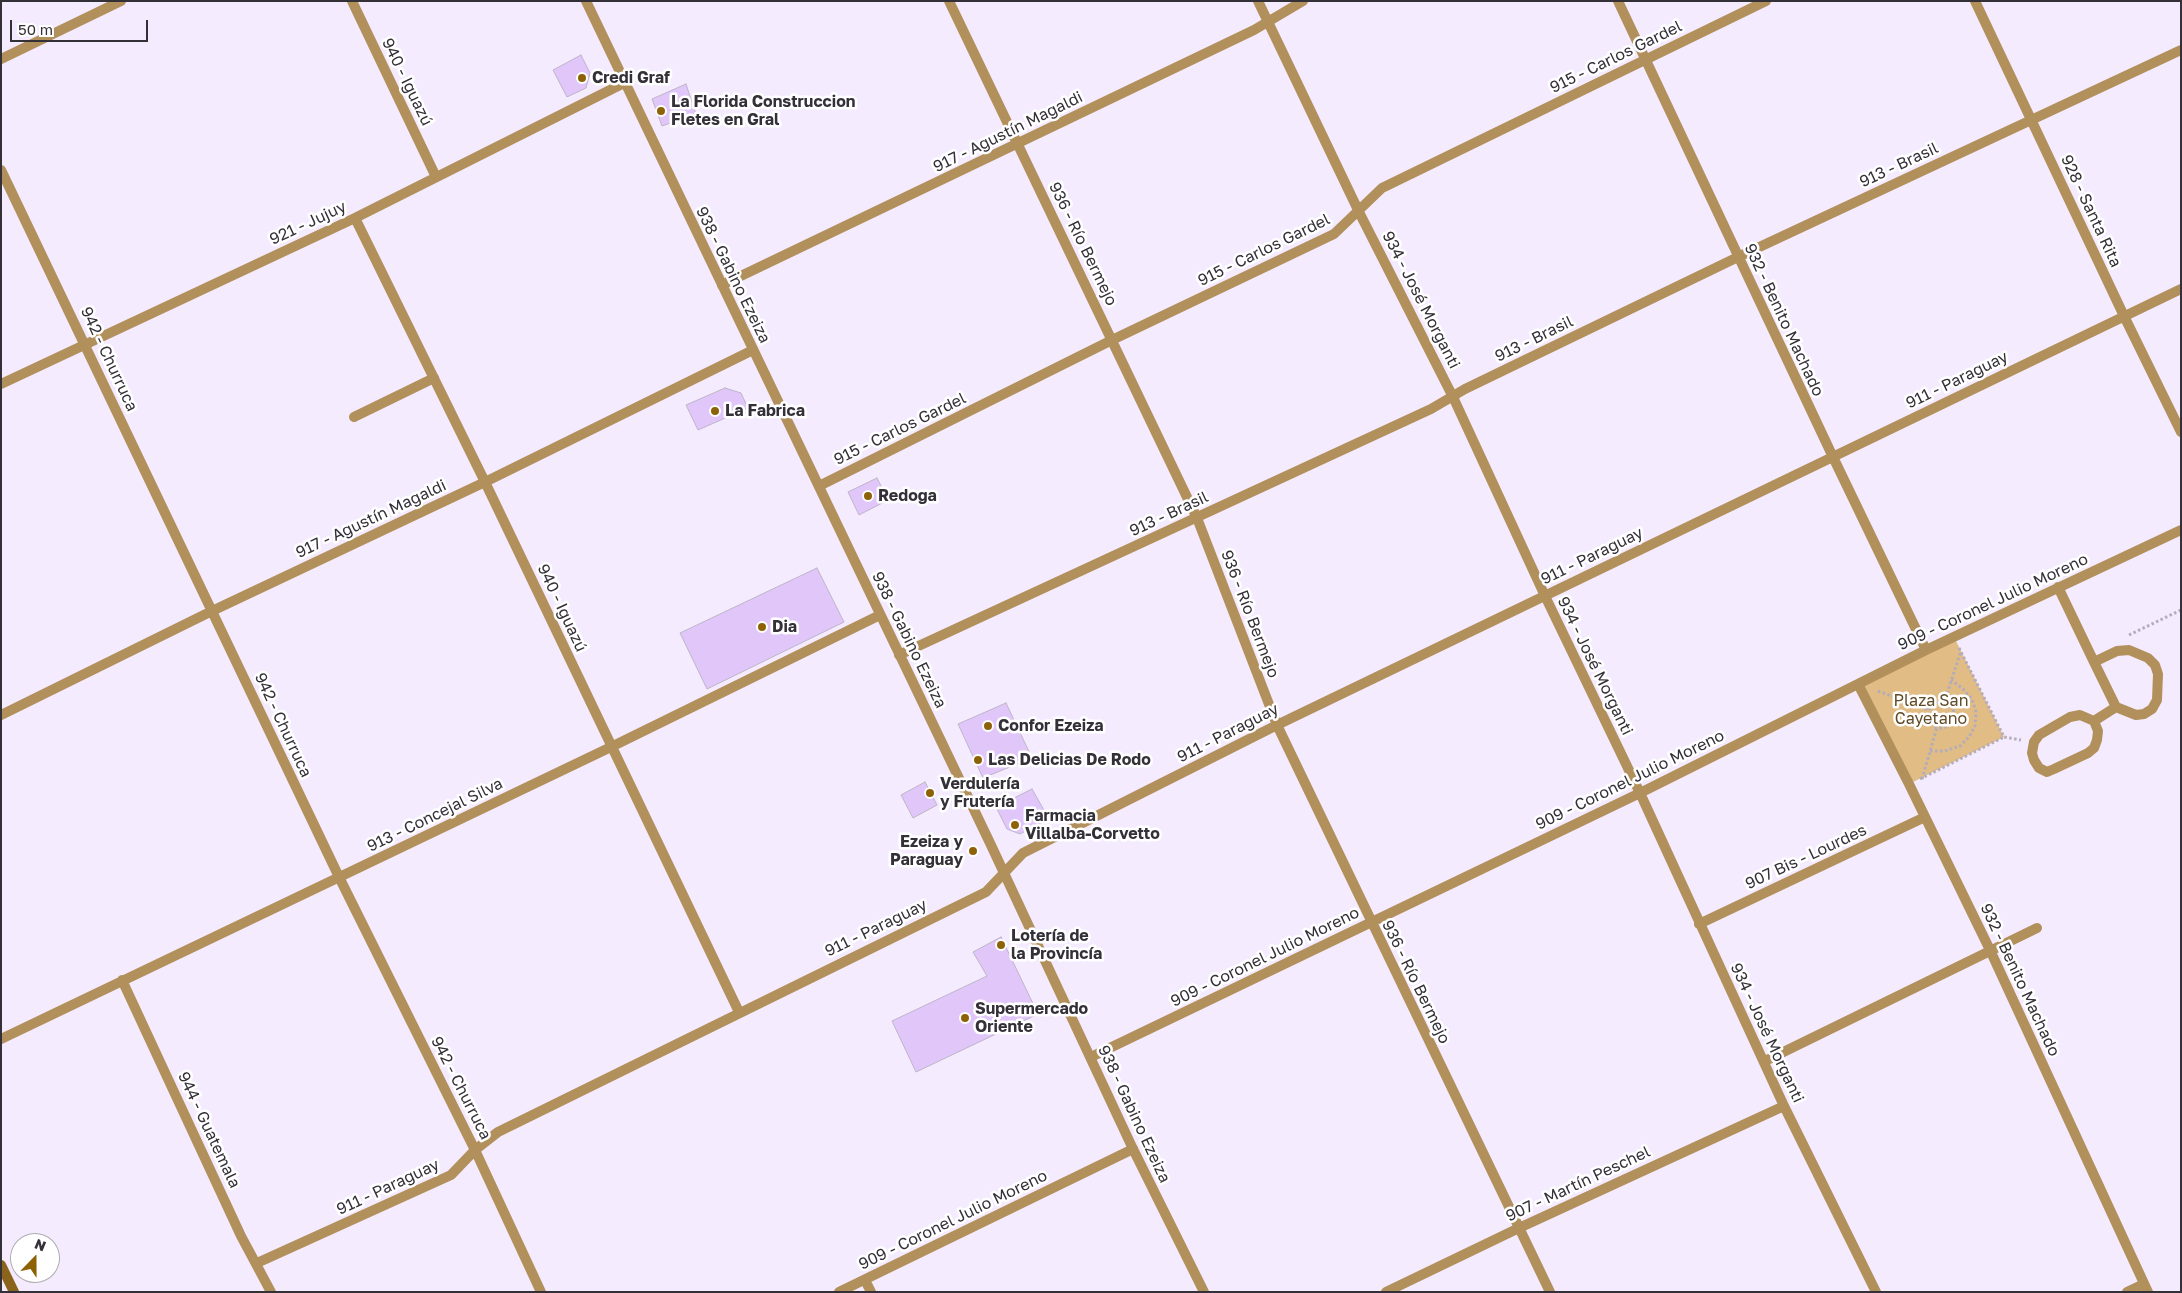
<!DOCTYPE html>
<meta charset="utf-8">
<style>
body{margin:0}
#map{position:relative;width:2182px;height:1293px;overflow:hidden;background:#f5ebff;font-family:"Golos Text",sans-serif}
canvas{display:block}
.frame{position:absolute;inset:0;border:2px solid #343038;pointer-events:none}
.north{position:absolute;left:10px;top:1233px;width:50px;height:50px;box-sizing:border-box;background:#fff;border:1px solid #aeacaf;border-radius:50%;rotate:22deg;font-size:14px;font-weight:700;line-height:20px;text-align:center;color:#343038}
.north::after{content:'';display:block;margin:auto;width:18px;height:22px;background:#8d6206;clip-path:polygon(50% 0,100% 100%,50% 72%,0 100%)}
.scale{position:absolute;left:10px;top:20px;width:138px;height:22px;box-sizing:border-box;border:2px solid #343038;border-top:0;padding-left:6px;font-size:15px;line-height:18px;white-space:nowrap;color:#343038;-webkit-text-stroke:4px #fff;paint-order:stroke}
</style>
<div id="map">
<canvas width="2182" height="1293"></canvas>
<div class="frame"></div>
<div class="north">N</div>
<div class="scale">50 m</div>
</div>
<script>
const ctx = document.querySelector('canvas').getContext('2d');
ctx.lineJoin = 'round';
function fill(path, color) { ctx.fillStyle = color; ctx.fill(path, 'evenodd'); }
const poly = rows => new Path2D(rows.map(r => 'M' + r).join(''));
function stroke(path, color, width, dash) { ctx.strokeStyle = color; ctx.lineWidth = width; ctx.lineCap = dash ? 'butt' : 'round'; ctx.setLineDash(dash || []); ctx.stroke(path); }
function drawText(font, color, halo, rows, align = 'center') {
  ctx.font = font + ' "Golos Text",sans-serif'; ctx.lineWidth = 5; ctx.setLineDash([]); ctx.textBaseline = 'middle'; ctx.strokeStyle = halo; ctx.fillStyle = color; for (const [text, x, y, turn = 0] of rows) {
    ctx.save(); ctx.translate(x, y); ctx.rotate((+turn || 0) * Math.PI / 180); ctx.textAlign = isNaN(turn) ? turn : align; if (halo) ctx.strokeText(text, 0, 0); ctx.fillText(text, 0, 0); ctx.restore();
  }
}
fill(poly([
 [1954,637,2004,737,1909,784,1858,684]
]), '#e1bc84');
const building = poly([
 [581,55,590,73,586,88,567,97,553,70,581,55],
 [686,84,696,114,662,126,652,99,686,84],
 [725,388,741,393,748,408,698,430,686,405,725,388],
 [877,478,888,500,859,515,848,492,877,478],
 [817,568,844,622,707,689,680,633,817,568],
 [1006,703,1032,758,983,778,958,724,1006,703],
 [925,782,937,805,913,818,901,795,925,782],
 [1032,789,1049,819,1020,834,1007,829,996,807,1032,789],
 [1001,937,1038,1014,916,1072,892,1021,987,976,973,952,1001,937]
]);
fill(building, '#e1c7f9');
stroke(building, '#bdb4c7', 1);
stroke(poly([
 [2129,635,2181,610],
 [1959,648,2004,737,2021,740],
 [1878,691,1929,710],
 '1928 715a13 13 0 1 1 26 0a13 13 0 1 1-26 0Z',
 [1944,703,1961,651],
 [1930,751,1945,751,1960,746,1969,737,1975,726,1976,712,1972,699,1963,689,1951,680],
 [1920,779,2004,737],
 [1922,779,1937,727]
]), '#b3acbb', 3, [2.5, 2.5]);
stroke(poly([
 [354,417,434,378]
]), '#b2905b', 10);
stroke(poly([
 [352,1,436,177],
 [949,1,1197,518,1277,725,1550,1292],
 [1258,1,1359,212,1453,397,1545,596,1640,793,1784,1106,1876,1292],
 [1618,1,1833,457,1926,650],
 [1975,1,2124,316,2181,432],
 [1,59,121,1],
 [1,170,339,877,475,1150,541,1292],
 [355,218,485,482,739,1012],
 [722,285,1254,30,1303,1],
 [1,384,355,218,624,83],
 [819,486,1112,340,1334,234,1382,188,1766,1],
 [2058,587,2094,662,2116,707,2136,715,2144,714,2152,709,2157,700,2158,674,2155,665,2148,658,2129,650,2117,651,2094,662],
 [899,655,1431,409,1465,389,1738,257,2181,50],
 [1858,684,1909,784,1990,950,2148,1292],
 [1,715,212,611,485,482,753,350],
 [2094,721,2098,731,2097,740,2094,748,2088,753,2054,769,2047,772,2039,768,2034,760,2032,753,2034,742,2039,735,2070,717,2080,715,2094,721,2116,707],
 [1699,924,1925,817],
 [122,980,241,1236,271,1292],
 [1,1039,611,747,880,615],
 [1091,1057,1640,793,1926,650,2181,530],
 [1765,1061,2037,928],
 [257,1263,451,1175,475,1150,498,1132,986,892,1023,853,1277,725,2181,289],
 [865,1280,871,1292],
 [839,1292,1133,1149],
 [1386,1292,1519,1228,1784,1106],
 [2127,1292,2144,1284]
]), '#b2905b', 10);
stroke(poly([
 [586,1,990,843,1133,1149,1204,1292]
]), '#b2905b', 10);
stroke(poly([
 [1,1265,14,1292]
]), '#8b641c', 10);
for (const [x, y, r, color] of [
 [582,78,5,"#8d6206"],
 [661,111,5,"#8d6206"],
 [715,411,5,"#8d6206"],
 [868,496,5,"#8d6206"],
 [762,627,5,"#8d6206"],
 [988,726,5,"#8d6206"],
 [978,760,5,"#8d6206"],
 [930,793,5,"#8d6206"],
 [1015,825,5,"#8d6206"],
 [973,851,5,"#8d6206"],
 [1001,945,5,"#8d6206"],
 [965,1018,5,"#8d6206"]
]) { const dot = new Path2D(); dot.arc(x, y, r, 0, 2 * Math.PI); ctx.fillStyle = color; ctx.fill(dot); stroke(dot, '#fff', 2); }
drawText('16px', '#343038', '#fff', [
 ["915 - Carlos Gardel",1616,57,-26],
 ["940 - Iguazú",407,82,64],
 ["917 - Agustín Magaldi",1008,132,-26],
 ["913 - Brasil",1899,165,-25],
 ["928 - Santa Rita",2091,211,65],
 ["921 - Jujuy",308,223,-25],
 ["936 - Río Bermejo",1083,244,64],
 ["915 - Carlos Gardel",1264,250,-26],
 ["938 - Gabino Ezeiza",733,275,64],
 ["934 - José Morganti",1421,300,63],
 ["932 - Benito Machado",1784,320,65],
 ["913 - Brasil",1534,339,-26],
 ["942 - Churruca",109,359,65],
 ["911 - Paraguay",1957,380,-26],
 ["915 - Carlos Gardel",900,429,-26],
 ["913 - Brasil",1169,514,-25],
 ["917 - Agustín Magaldi",371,519,-25],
 ["911 - Paraguay",1592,556,-26],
 ["909 - Coronel Julio Moreno",1993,602,-25],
 ["940 - Iguazú",562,608,65],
 ["936 - Río Bermejo",1250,614,69],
 ["938 - Gabino Ezeiza",909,640,64],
 ["934 - José Morganti",1595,666,64],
 ["942 - Churruca",283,725,65],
 ["911 - Paraguay",1228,733,-27],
 ["909 - Coronel Julio Moreno",1630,780,-26],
 ["913 - Concejal Silva",435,815,-26],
 ["907 Bis - Lourdes",1806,857,-25],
 ["911 - Paraguay",876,928,-26],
 ["909 - Coronel Julio Moreno",1265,957,-26],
 ["932 - Benito Machado",2020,980,65],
 ["936 - Río Bermejo",1416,982,64],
 ["934 - José Morganti",1767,1033,65],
 ["942 - Churruca",461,1088,63],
 ["938 - Gabino Ezeiza",1134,1114,65],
 ["944 - Guatemala",209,1130,65],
 ["907 - Martín Peschel",1578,1184,-25],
 ["911 - Paraguay",388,1187,-25],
 ["909 - Coronel Julio Moreno",953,1220,-26]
]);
drawText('bold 16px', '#343038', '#fff', [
 ["Credi Graf",592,78],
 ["La Florida Construccion",671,102],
 ["Fletes en Gral",671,120],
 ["La Fabrica",725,411],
 ["Redoga",878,496],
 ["Dia",772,627],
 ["Confor Ezeiza",998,726],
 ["Las Delicias De Rodo",988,760],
 ["Verdulería",940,784],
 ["y Frutería",940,802],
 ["Farmacia",1025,816],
 ["Villalba-Corvetto",1025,834],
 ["Ezeiza y",963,842,"right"],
 ["Paraguay",963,860,"right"],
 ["Lotería de",1011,936],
 ["la Provincía",1011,954],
 ["Supermercado",975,1009],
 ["Oriente",975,1027]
], 'left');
drawText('16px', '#614b26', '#fff', [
 ["Plaza San",1931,701],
 ["Cayetano",1931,719]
]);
</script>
